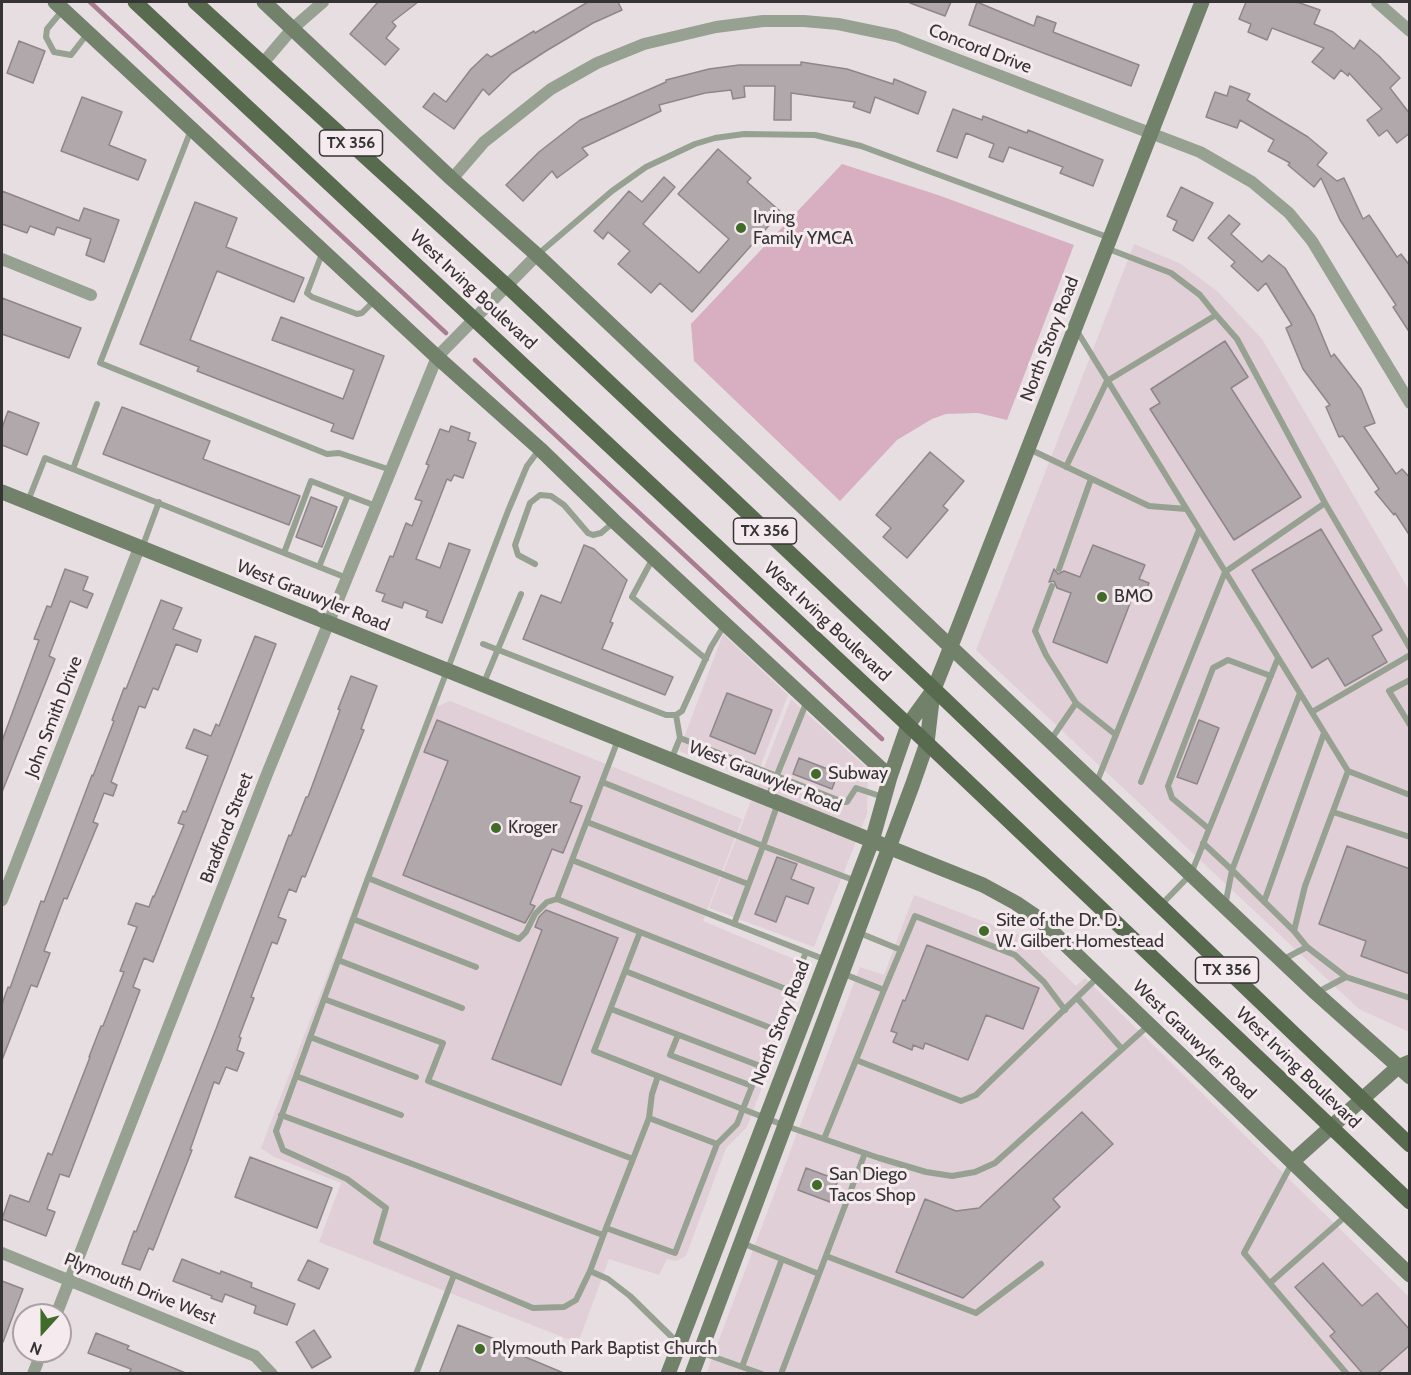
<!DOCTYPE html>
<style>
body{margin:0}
#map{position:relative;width:1411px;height:1375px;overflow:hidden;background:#e7dee2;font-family:Cabin,sans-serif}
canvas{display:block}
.frame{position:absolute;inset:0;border:3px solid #363334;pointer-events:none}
.north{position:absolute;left:12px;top:1303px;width:60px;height:60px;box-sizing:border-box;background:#f5ebef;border:2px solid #a9a1a4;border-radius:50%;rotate:201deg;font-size:16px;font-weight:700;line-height:24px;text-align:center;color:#363334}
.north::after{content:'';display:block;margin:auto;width:21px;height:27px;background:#406b28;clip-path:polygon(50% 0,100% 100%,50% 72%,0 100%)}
</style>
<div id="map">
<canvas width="1411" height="1375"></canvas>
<div class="frame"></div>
<div class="north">N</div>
</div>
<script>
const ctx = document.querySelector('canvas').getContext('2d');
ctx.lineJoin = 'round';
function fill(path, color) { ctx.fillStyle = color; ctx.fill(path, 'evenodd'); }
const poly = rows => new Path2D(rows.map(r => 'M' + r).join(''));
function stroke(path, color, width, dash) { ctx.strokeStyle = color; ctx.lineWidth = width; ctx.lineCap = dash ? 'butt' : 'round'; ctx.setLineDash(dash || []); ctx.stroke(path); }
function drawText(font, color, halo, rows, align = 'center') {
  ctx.font = font + ' Cabin,sans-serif'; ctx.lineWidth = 6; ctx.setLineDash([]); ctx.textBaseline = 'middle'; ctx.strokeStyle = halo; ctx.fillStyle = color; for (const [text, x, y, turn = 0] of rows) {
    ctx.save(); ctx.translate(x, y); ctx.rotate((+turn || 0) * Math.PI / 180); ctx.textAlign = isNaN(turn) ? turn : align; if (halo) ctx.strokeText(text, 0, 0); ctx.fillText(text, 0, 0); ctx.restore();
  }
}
fill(poly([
 [1134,244,1181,264,1218,292,1262,339,1409,590,1409,1032,1359,1009,976,650],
 [723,634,788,695,755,780,679,751],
 [791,699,868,769,867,814,814,947,709,908],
 [450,701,742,819,703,921,808,965,747,1127,726,1148,686,1256,676,1261,667,1259,659,1275,609,1259,578,1343,319,1242,341,1183,274,1157,261,1148,429,710],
 [914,895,1027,938,1076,986,1085,978,1409,1297,1409,1373,706,1374,860,967,884,975]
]), '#e0cfd6');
fill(poly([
 [842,164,938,195,1074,245,1007,420,978,413,946,414,932,419,897,440,840,501,694,361,691,324]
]), '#d7afc0');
stroke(poly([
 [90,2,446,333],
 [475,360,882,739]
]), '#a77d8f', 4.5);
const building = poly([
 [378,2,418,2,392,22,396,26,386,38,399,49,385,65,350,34,378,2],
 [588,2,618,2,622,10,593,23,546,51,512,73,489,95,483,89,454,129,423,107,434,93,446,102,471,69,487,54,491,57,534,31,535,33,588,2],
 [977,2,1034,26,1037,16,1056,23,1053,32,1139,65,1131,86,969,25,977,2],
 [1246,2,1297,2,1320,10,1314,24,1333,32,1354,49,1360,40,1379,56,1400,78,1390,88,1410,114,1410,133,1397,143,1387,130,1379,136,1367,120,1382,109,1349,73,1348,76,1341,70,1334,79,1312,62,1324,48,1272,28,1267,40,1248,32,1251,24,1239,19,1246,2],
 [910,3,910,2,951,2,945,16,910,3],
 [19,41,45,51,33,83,7,73,19,41],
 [801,62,847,69,893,84,894,79,926,92,918,114,875,97,870,113,853,107,855,102,791,93,791,120,774,120,775,86,744,86,745,97,733,99,731,90,705,93,659,105,661,111,582,148,588,155,557,178,552,171,523,201,506,185,539,152,580,120,666,82,666,80,709,69,739,65,801,65,801,62],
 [1230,86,1250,94,1247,100,1308,137,1327,153,1317,165,1337,181,1344,178,1363,219,1369,215,1397,257,1401,254,1410,266,1410,333,1393,307,1396,305,1340,220,1321,178,1314,187,1288,165,1290,163,1268,151,1274,140,1240,120,1237,128,1206,117,1215,92,1227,96,1230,86],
 [82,97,122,112,109,145,146,160,138,180,61,151,82,97],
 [953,109,982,120,983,116,1027,133,1028,130,1103,160,1093,186,1060,173,1063,167,1009,147,1003,162,989,157,994,144,966,133,957,158,937,151,953,109],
 [718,149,751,178,747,182,781,212,692,312,660,283,651,293,618,264,630,251,608,232,603,239,594,231,629,191,642,202,664,177,675,187,643,224,699,273,729,239,678,194,718,149],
 [1181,187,1213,203,1193,241,1173,230,1177,221,1167,216,1181,187],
 [2,191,79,221,84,208,119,220,104,262,86,255,91,239,57,227,54,235,30,226,27,233,2,224,2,191],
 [195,202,237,218,226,247,304,278,294,302,217,271,190,340,343,399,354,370,272,340,281,317,384,356,353,439,331,431,334,424,197,371,199,367,140,344,195,202],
 [1229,215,1240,224,1231,234,1262,262,1269,255,1285,268,1314,316,1331,357,1334,354,1361,389,1375,423,1364,427,1396,474,1402,469,1410,478,1410,536,1395,513,1394,515,1375,492,1379,489,1343,436,1339,437,1326,407,1330,405,1303,369,1286,328,1292,325,1266,283,1258,291,1231,266,1235,262,1208,238,1229,215],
 [2,298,81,328,69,358,2,334,2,298],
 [1225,341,1248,377,1231,388,1301,497,1234,540,1150,409,1160,403,1151,389,1225,341],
 [122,407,210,441,203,459,300,496,289,525,103,454,122,407],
 [8,411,39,423,27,455,2,445,2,428,8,411],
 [451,426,470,433,468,440,476,443,463,478,454,475,451,481,447,479,416,559,440,568,449,543,470,550,442,623,426,617,428,611,404,602,402,608,382,601,385,594,376,591,390,556,393,557,406,523,412,526,422,501,415,499,429,465,426,464,440,429,449,432,451,426],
 [930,452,964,481,943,506,948,510,907,558,883,537,891,528,876,515,930,452],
 [311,497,337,507,322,547,296,537,311,497],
 [1321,529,1382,630,1372,636,1387,662,1345,686,1328,658,1312,668,1252,570,1321,529],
 [584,545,594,549,627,580,610,622,613,623,602,649,673,677,665,695,523,639,541,595,561,603,584,545],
 [1093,545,1145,565,1139,579,1149,583,1144,596,1134,593,1107,663,1053,642,1071,593,1057,588,1054,581,1049,582,1054,569,1058,574,1064,571,1080,577,1093,545],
 [65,569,88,577,83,590,93,594,87,608,70,601,49,656,55,659,2,792,2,741,39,640,34,639,47,606,51,607,65,569],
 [161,600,182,608,173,629,201,640,197,652,176,644,158,690,153,688,145,708,139,706,111,782,117,785,113,796,104,793,93,822,98,824,67,899,64,898,44,951,50,953,37,987,31,985,2,1060,2,1004,8,987,10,988,41,901,44,902,92,775,93,776,114,721,112,720,124,688,126,689,161,600],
 [255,636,276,644,153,962,144,958,133,987,140,990,69,1177,60,1174,47,1209,55,1212,46,1236,2,1219,10,1195,29,1202,48,1153,52,1155,90,1057,89,1057,101,1026,103,1026,124,972,120,971,137,927,128,924,136,903,149,907,153,896,154,897,184,825,178,823,183,811,186,812,208,756,186,748,194,729,211,736,216,724,219,726,255,636],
 [351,676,377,686,361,729,364,730,305,877,302,876,296,892,289,889,278,917,286,920,277,944,272,942,251,997,254,998,239,1037,241,1038,237,1050,244,1053,237,1071,226,1067,219,1084,214,1082,190,1150,192,1150,153,1250,149,1248,140,1270,122,1264,134,1231,136,1232,216,1029,289,835,291,836,306,797,308,797,340,710,338,709,351,676],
 [727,693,772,710,755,754,710,736,727,693],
 [437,720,580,777,570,802,582,806,563,853,552,849,530,904,535,906,525,923,403,875,448,761,424,752,437,720],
 [1199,720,1219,728,1197,784,1177,777,1199,720],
 [799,758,838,773,832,789,793,774,799,758],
 [1347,846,1410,869,1410,974,1361,956,1366,941,1319,924,1347,846],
 [777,857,797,864,791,879,814,888,808,904,786,896,776,922,755,914,777,857],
 [546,910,618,938,561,1085,492,1059,542,930,535,927,539,917,546,910],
 [927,945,1039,988,1023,1029,986,1015,968,1060,925,1043,923,1049,913,1045,912,1050,893,1042,897,1033,891,1031,903,1000,905,1001,927,945],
 [1082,1112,1113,1144,1053,1199,1060,1207,963,1298,896,1272,925,1199,956,1211,979,1208,1082,1112],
 [250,1157,332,1188,317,1228,235,1197,250,1157],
 [806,1168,838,1180,830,1202,798,1190,806,1168],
 [182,1259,220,1274,221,1271,252,1283,251,1287,295,1304,287,1325,254,1313,256,1306,225,1294,222,1302,211,1298,212,1296,173,1281,182,1259],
 [308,1260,328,1269,319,1289,298,1280,308,1260],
 [1323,1263,1362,1306,1377,1293,1410,1330,1410,1345,1377,1374,1363,1374,1330,1336,1335,1332,1295,1287,1323,1263],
 [2,1281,23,1289,3,1342,2,1341,2,1281],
 [458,1325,513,1346,511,1351,566,1374,439,1374,458,1325],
 [314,1330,331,1357,312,1368,296,1342,314,1330],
 [96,1333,129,1346,127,1349,188,1374,129,1374,131,1369,88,1353,96,1333]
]);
fill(building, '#b0a8ab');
stroke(building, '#8e8689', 1.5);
stroke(poly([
 [62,11,47,29,46,37,54,52,71,55,88,33],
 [191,130,100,363,327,454,339,453,391,470],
 [323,251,307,293,312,297,357,314,362,313,374,301],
 [537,255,612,191,646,167,695,144,715,138,744,134,815,135,861,146,1110,238],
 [1216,315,1237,339,1325,503],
 [1077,331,1348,771,1305,886,1294,931,1307,947,1346,977],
 [1029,449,1149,506,1186,509],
 [539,450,527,466,508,511,368,878,276,1131,283,1150,347,1179,386,1208,376,1242,533,1308,564,1307,576,1300,590,1271,608,1279,630,1296,679,1344],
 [1066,467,1107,381,1216,315,1200,295,1171,273,1106,248],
 [73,469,97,404],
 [28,501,45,458,347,578],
 [142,548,159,502],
 [284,553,311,481,376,506],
 [653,558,632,597,706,659],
 [535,564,518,555,515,545,530,503,540,495,551,496,564,505,588,533,593,535,601,533,614,522],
 [319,567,348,495],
 [1059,569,1091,479],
 [1052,586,1035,631,1046,655,1076,703],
 [483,644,666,715,676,715,682,711,711,647,725,624],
 [1410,680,1389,691,1410,725],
 [483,685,521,594],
 [1312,712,1410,655],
 [680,738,843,802,847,802,856,788,883,797],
 [1050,741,1076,703,1116,735],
 [671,760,680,738,676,715],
 [1348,771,1410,795],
 [602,782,763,846,734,924],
 [1141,782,1225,572,1325,503,1410,648],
 [1096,784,1199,530],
 [768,797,807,701],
 [778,803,763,846,856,881],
 [1333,812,1410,837],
 [587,822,748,884],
 [1209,829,1172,798,1168,786,1213,668,1228,660,1271,676],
 [1203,843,1232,870,1225,906],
 [572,860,618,740],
 [368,878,519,939,526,932,535,914,547,902,557,899,572,860,826,960],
 [557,899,640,932,625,971,776,1030,806,952],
 [1264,902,1324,733],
 [1162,904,1191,874,1278,658],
 [353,919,476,967],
 [1294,931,1232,870,1300,693],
 [640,932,791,991],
 [857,932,901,950],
 [338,960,462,1008],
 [1282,960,1307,947],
 [625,971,594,1051,786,1126,879,1158,926,1172,952,1176,975,1172,995,1163,1149,1025],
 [844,974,884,990,856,1060],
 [884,990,915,916,1015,955,1044,982,1065,1010],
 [1316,993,1346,977,1410,998],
 [1077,998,1122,1049],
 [324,999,443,1043,428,1081,633,1159,649,1118,717,1144,675,1253,606,1228,590,1271],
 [611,1009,760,1066,737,1124,717,1144],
 [678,1035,670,1055,752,1086],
 [310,1037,416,1077],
 [296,1076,401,1115],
 [281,1115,603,1235],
 [649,1118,652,1094,658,1076],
 [824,1139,856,1060,961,1101,976,1095,1098,977],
 [1292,1163,1244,1253,1347,1374],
 [606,1228,633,1159],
 [742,1243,819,1274],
 [826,1256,976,1313,1041,1264],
 [1270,1283,1347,1215],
 [700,1352,762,1374],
 [742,1367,782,1259],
 [416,1374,454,1275],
 [781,1374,865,1153]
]), '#96a191', 6);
stroke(poly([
 [1377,2,1410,31],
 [263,63,292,29,323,2],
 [452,179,484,142,551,89,597,63,644,44,716,27,763,21,804,21,838,24,896,36,1200,152,1252,182,1289,213,1312,241,1410,403],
 [2,259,91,295],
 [2,900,139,548],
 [2,1253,255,1356,272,1374],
 [56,1315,267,774,437,357,537,255],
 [33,1374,42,1351]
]), '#96a191', 12);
stroke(poly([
 [55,2,437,357,540,449,614,521,890,777],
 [264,2,452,179,537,255,1316,993,1410,1077],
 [2,492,983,885,1016,903,1038,918,1410,1275],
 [1292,1162,1398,1067,1410,1062],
 [668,1374,872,841,890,777,908,725,934,689,946,659,1202,2],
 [692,1374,912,786,927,743,933,692]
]), '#71816a', 15);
stroke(poly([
 [135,2,908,725,1410,1202],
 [195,2,506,285,934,689,1410,1145]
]), '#586b4f', 15);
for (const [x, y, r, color] of [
 [741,228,6,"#406b28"],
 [1102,597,6,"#406b28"],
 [816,774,6,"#406b28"],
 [496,828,6,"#406b28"],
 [984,931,6,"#406b28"],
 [817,1185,6,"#406b28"],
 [480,1349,6,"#406b28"]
]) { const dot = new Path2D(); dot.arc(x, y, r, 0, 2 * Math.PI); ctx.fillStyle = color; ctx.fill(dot); stroke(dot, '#f5ebef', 2); }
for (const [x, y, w] of [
 [351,143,63],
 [765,531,63],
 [1227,970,63]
]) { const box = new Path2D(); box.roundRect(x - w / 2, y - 13, w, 26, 4.5); ctx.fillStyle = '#f5ebef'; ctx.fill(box); stroke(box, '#363334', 1.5); }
drawText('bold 16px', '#363334', null, [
 ["TX 356",351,143],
 ["TX 356",765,531],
 ["TX 356",1227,970]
]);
drawText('18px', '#363334', '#f5ebef', [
 ["Concord Drive",980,49,21],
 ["West Irving Boulevard",473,290,43],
 ["North Story Road",1050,339,-69],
 ["West Grauwyler Road",313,596,22],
 ["West Irving Boulevard",827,622,43],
 ["John Smith Drive",54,717,-69],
 ["West Grauwyler Road",765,777,22],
 ["Bradford Street",227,828,-69],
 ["North Story Road",781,1023,-69],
 ["West Grauwyler Road",1194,1040,44],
 ["West Irving Boulevard",1298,1068,44],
 ["Plymouth Drive West",140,1289,22]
]);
drawText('18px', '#363334', '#f5ebef', [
 ["Irving",753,218],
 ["Family YMCA",753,239],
 ["BMO",1114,597],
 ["Subway",828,774],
 ["Kroger",508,828],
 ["Site of the Dr. D.",996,921],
 ["W. Gilbert Homestead",996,942],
 ["San Diego",829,1175],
 ["Tacos Shop",829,1196],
 ["Plymouth Park Baptist Church",492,1349]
], 'left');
</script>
